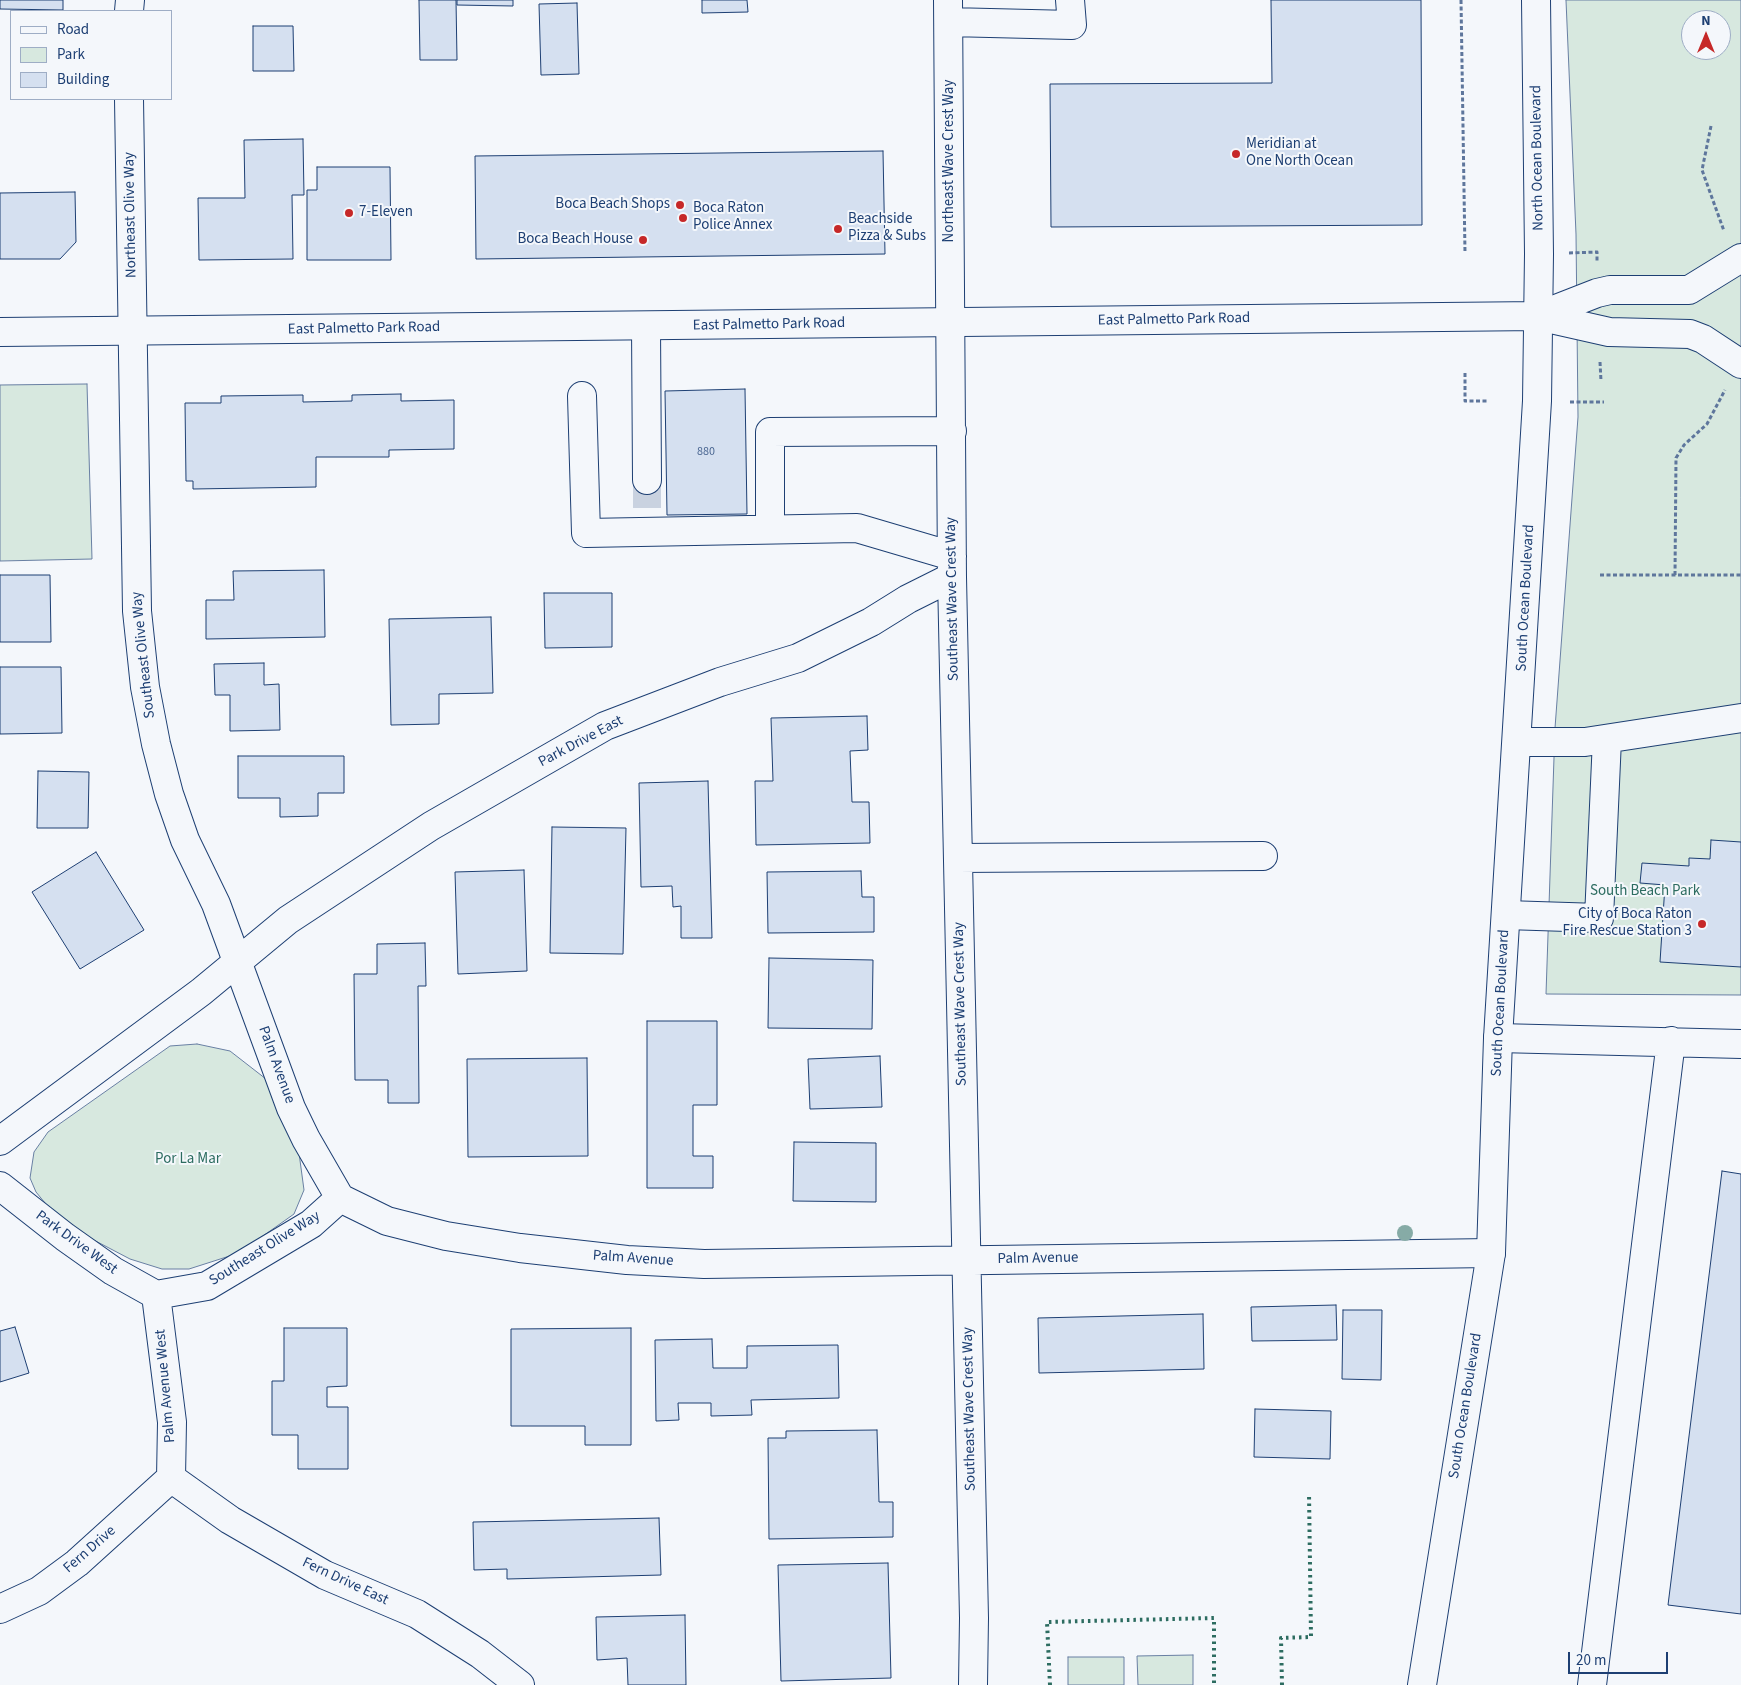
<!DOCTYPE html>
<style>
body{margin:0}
#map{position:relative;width:1741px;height:1685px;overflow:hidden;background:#f4f7fb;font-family:"Source Sans 3",sans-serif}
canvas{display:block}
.legend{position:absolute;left:10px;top:10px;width:162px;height:90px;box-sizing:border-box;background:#f4f7fb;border:1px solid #9eadc5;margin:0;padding:6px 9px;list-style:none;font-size:15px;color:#1d3f73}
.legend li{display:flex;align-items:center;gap:10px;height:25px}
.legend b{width:25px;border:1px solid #9eadc5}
.north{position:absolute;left:1681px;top:10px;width:50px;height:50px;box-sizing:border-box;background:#f4f7fb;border:1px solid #9eadc5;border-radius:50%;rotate:0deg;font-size:14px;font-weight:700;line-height:20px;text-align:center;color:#1d3f73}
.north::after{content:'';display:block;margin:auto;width:18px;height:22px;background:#c62828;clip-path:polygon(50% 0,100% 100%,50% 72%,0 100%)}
.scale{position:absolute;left:1568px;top:1652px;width:100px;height:22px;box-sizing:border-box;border:2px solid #1d3f73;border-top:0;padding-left:6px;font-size:15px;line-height:18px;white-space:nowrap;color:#1d3f73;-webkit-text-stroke:4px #f4f7fb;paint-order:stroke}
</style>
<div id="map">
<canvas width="1741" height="1685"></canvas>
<ul class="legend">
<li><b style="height:6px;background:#f4f7fb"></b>Road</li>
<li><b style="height:14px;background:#d7e8df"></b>Park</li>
<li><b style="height:14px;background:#d5e0f0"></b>Building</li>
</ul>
<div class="north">N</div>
<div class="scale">20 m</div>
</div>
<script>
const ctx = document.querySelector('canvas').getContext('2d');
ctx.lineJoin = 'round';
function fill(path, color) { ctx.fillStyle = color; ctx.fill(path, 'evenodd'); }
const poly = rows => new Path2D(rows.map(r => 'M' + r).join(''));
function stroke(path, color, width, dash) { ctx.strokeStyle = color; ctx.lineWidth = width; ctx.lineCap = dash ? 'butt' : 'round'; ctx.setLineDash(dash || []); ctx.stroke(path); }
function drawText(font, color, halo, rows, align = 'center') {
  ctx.font = font + ' "Source Sans 3",sans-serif'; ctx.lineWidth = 4; ctx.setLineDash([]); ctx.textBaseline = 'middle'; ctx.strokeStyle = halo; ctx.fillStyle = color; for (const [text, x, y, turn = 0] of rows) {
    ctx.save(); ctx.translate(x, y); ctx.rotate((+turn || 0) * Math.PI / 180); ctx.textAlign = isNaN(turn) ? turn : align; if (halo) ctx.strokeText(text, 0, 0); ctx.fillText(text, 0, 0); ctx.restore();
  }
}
const green = poly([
 [1566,0,1741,0,1741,995,1546,994,1555,728,1578,417,1576,234,1566,0],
 [1691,20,1721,20,1721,50,1691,50,1691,20],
 [87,384,92,559,0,561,0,385,87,384],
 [197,1044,230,1051,266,1079,299,1153,304,1190,294,1214,239,1253,189,1269,162,1269,130,1259,88,1237,50,1209,36,1192,30,1178,34,1152,48,1132,170,1046,197,1044],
 [1193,1655,1193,1685,1138,1685,1137,1656,1193,1655],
 [1068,1657,1124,1657,1124,1685,1068,1685,1068,1657]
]);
fill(green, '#d7e8df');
stroke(green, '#687fa3', 1);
const building = poly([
 [0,0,63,0,63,10,0,9,0,0],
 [419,0,456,0,457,60,420,60,419,0],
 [457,0,513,0,513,6,457,5,457,0],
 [702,0,747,0,748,12,702,13,702,0],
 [1271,0,1421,0,1422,225,1051,227,1050,84,1272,83,1271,0],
 [577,3,579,74,541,75,539,4,577,3],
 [253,26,293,26,294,71,253,71,253,26],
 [303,139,304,195,292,195,293,259,199,260,198,198,245,198,244,140,303,139],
 [883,151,885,254,476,259,475,156,883,151],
 [317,167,390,167,391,260,307,260,307,190,317,190,317,167],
 [75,192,76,242,60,259,0,259,0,193,75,192],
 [745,389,747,514,667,515,665,391,745,389],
 [401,394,401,401,454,400,454,449,389,450,389,457,316,457,316,487,193,489,193,481,186,481,185,403,221,403,221,396,303,395,303,402,352,401,352,395,401,394],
 [324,570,325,637,206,639,206,600,234,600,233,571,324,570],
 [0,575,50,575,51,642,0,642,0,575],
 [544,593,612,593,612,647,545,648,544,593],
 [491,617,493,693,439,694,439,724,391,725,389,619,491,617],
 [264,663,264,685,279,684,280,730,230,731,230,695,215,695,214,664,264,663],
 [0,667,61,667,62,733,0,734,0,667],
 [867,716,868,750,850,751,852,802,869,802,870,843,756,845,755,781,773,781,771,718,867,716],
 [238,756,344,756,344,793,318,793,318,816,280,817,280,798,238,798,238,756],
 [38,771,89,772,88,828,37,828,38,771],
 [708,781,712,938,681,938,681,906,673,907,672,886,641,887,639,783,708,781],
 [552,827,626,828,623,954,550,953,552,827],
 [1711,840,1741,842,1741,967,1660,962,1665,885,1640,883,1642,863,1689,866,1689,858,1710,859,1711,840],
 [96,852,144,930,80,969,32,892,96,852],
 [524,870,527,971,458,974,455,872,524,870],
 [861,871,862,897,874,897,874,932,768,933,767,872,861,871],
 [425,943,426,986,418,986,419,1103,388,1103,388,1080,355,1080,354,974,377,974,377,944,425,943],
 [769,958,873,960,872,1029,768,1028,769,958],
 [647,1021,717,1021,717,1105,693,1105,693,1156,713,1156,713,1188,647,1188,647,1021],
 [880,1056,882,1107,810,1109,808,1059,880,1056],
 [587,1058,588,1156,468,1157,467,1059,587,1058],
 [794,1142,876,1143,876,1202,793,1201,794,1142],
 [1722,1171,1741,1174,1741,1614,1668,1605,1722,1171],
 [1336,1305,1337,1340,1252,1341,1251,1307,1336,1305],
 [1343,1310,1382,1310,1381,1380,1342,1379,1343,1310],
 [1203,1314,1204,1369,1039,1373,1038,1318,1203,1314],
 [15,1327,29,1373,0,1382,0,1331,15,1327],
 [284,1328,347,1328,347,1386,327,1387,327,1407,348,1407,348,1469,298,1469,298,1435,272,1435,272,1381,284,1381,284,1328],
 [631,1328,631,1445,585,1445,585,1426,511,1426,511,1329,631,1328],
 [712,1339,713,1368,747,1368,747,1346,838,1345,839,1398,751,1400,752,1415,711,1416,711,1403,678,1403,679,1420,656,1421,655,1340,712,1339],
 [1255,1409,1331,1411,1330,1459,1254,1457,1255,1409],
 [877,1430,879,1502,893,1502,893,1537,769,1539,768,1438,786,1438,786,1431,877,1430],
 [659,1518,661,1575,507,1579,507,1569,474,1570,473,1522,659,1518],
 [888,1563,891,1678,781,1681,778,1565,888,1563],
 [685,1615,686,1685,628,1685,627,1658,597,1660,596,1617,685,1615]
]);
fill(building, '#d5e0f0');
stroke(building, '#1d3f73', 1);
stroke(poly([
 [647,480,647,521]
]), '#c9d2e0', 28, [28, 14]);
const minor = poly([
 [948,0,952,577,974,1618,973,1685],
 [129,11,130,0],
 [949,22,1072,25,1070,0],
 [129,99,137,611,145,687,156,744,169,794,185,840,216,904,291,1108,306,1139,340,1198,387,1221,446,1236,520,1248,627,1260,704,1264,1491,1253],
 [1741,258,1689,290,1610,290,1597,293,1538,316,1609,332,1690,334,1703,339,1741,364],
 [646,326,647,480],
 [582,396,586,533,857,528,952,556],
 [770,529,770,432,952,431],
 [1517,742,1585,742,1741,718],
 [958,858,1263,856],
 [1506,915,1599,918,1607,739],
 [1498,1038,1741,1044],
 [0,1141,201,992,288,920,431,826,605,726,720,682,798,658,871,622,908,599,952,577],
 [0,1186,65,1237,113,1271,156,1295],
 [156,1295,207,1286,311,1224,340,1198],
 [156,1295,172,1422,171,1478],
 [171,1478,230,1520,325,1575,417,1614,480,1654,520,1685],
 [0,1609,39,1591,77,1563,171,1478],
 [1592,1685,1671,1041]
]);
const major = poly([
 [0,332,1538,316],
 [1422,1685,1491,1253,1498,1038,1537,401,1539,254,1536,0]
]);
stroke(minor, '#1d3f73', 30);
stroke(major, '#1d3f73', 30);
stroke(poly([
 [1461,0,1465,253],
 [1711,126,1702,170,1724,231],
 [1569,253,1597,252,1597,261],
 [1600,362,1601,381],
 [1465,373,1465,401,1488,401],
 [1570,402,1604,402],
 [1600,575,1741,575],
 [1675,575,1676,458,1684,445,1707,424,1725,390]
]), '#5e769c', 3, [4, 2.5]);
stroke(minor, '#f4f7fb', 28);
stroke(major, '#f4f7fb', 28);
stroke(poly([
 [1050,1685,1047,1622,1214,1618,1214,1685],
 [1282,1685,1281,1638,1311,1637,1309,1493]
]), '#2c6c60', 4, [2.5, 4]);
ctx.fillStyle = '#86aba6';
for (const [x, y] of [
 [1405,1233]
]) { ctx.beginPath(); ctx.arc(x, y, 8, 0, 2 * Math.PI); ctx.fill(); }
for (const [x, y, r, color] of [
 [1236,154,5,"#c62828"],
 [680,205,5,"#c62828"],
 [349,213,5,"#c62828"],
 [683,218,5,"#c62828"],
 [838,229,5,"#c62828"],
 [643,240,5,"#c62828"],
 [1702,924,5,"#c62828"]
]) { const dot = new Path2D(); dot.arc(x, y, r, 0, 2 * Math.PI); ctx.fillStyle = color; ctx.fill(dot); stroke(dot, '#f4f7fb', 2); }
drawText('12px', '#4b6792', null, [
 ["880",706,452]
]);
drawText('15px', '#1d3f73', '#f4f7fb', [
 ["Meridian at",1246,145],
 ["One North Ocean",1246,162],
 ["Boca Beach Shops",670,205,"right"],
 ["Boca Raton",693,209],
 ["Police Annex",693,226],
 ["7-Eleven",359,213],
 ["Beachside",848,220],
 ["Pizza & Subs",848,237],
 ["Boca Beach House",633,240,"right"],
 ["City of Boca Raton",1692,915,"right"],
 ["Fire Rescue Station 3",1692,932,"right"]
], 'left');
drawText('15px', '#1d3f73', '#f4f7fb', [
 ["North Ocean Boulevard",1538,158,-91],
 ["Northeast Wave Crest Way",950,161,-90],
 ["Northeast Olive Way",131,215,-91],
 ["East Palmetto Park Road",1174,320,-1],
 ["East Palmetto Park Road",769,325,-1],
 ["East Palmetto Park Road",364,329,-1],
 ["South Ocean Boulevard",1526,598,-87],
 ["Southeast Wave Crest Way",953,599,-91],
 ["Southeast Olive Way",144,655,-96],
 ["Park Drive East",581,742,-28],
 ["South Ocean Boulevard",1501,1003,-87],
 ["Southeast Wave Crest Way",961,1004,-91],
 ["Palm Avenue",276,1065,70],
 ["Park Drive West",76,1243,36],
 ["Southeast Olive Way",265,1249,-32],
 ["Palm Avenue",633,1259,4],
 ["Palm Avenue",1038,1259,-1],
 ["Palm Avenue West",166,1386,-95],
 ["South Ocean Boulevard",1466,1406,-81],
 ["Southeast Wave Crest Way",970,1409,-91],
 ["Fern Drive",90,1550,-41],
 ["Fern Drive East",345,1582,25]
]);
drawText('15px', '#2c6c60', '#f4f7fb', [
 ["South Beach Park",1645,892],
 ["Por La Mar",188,1160]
]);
</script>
